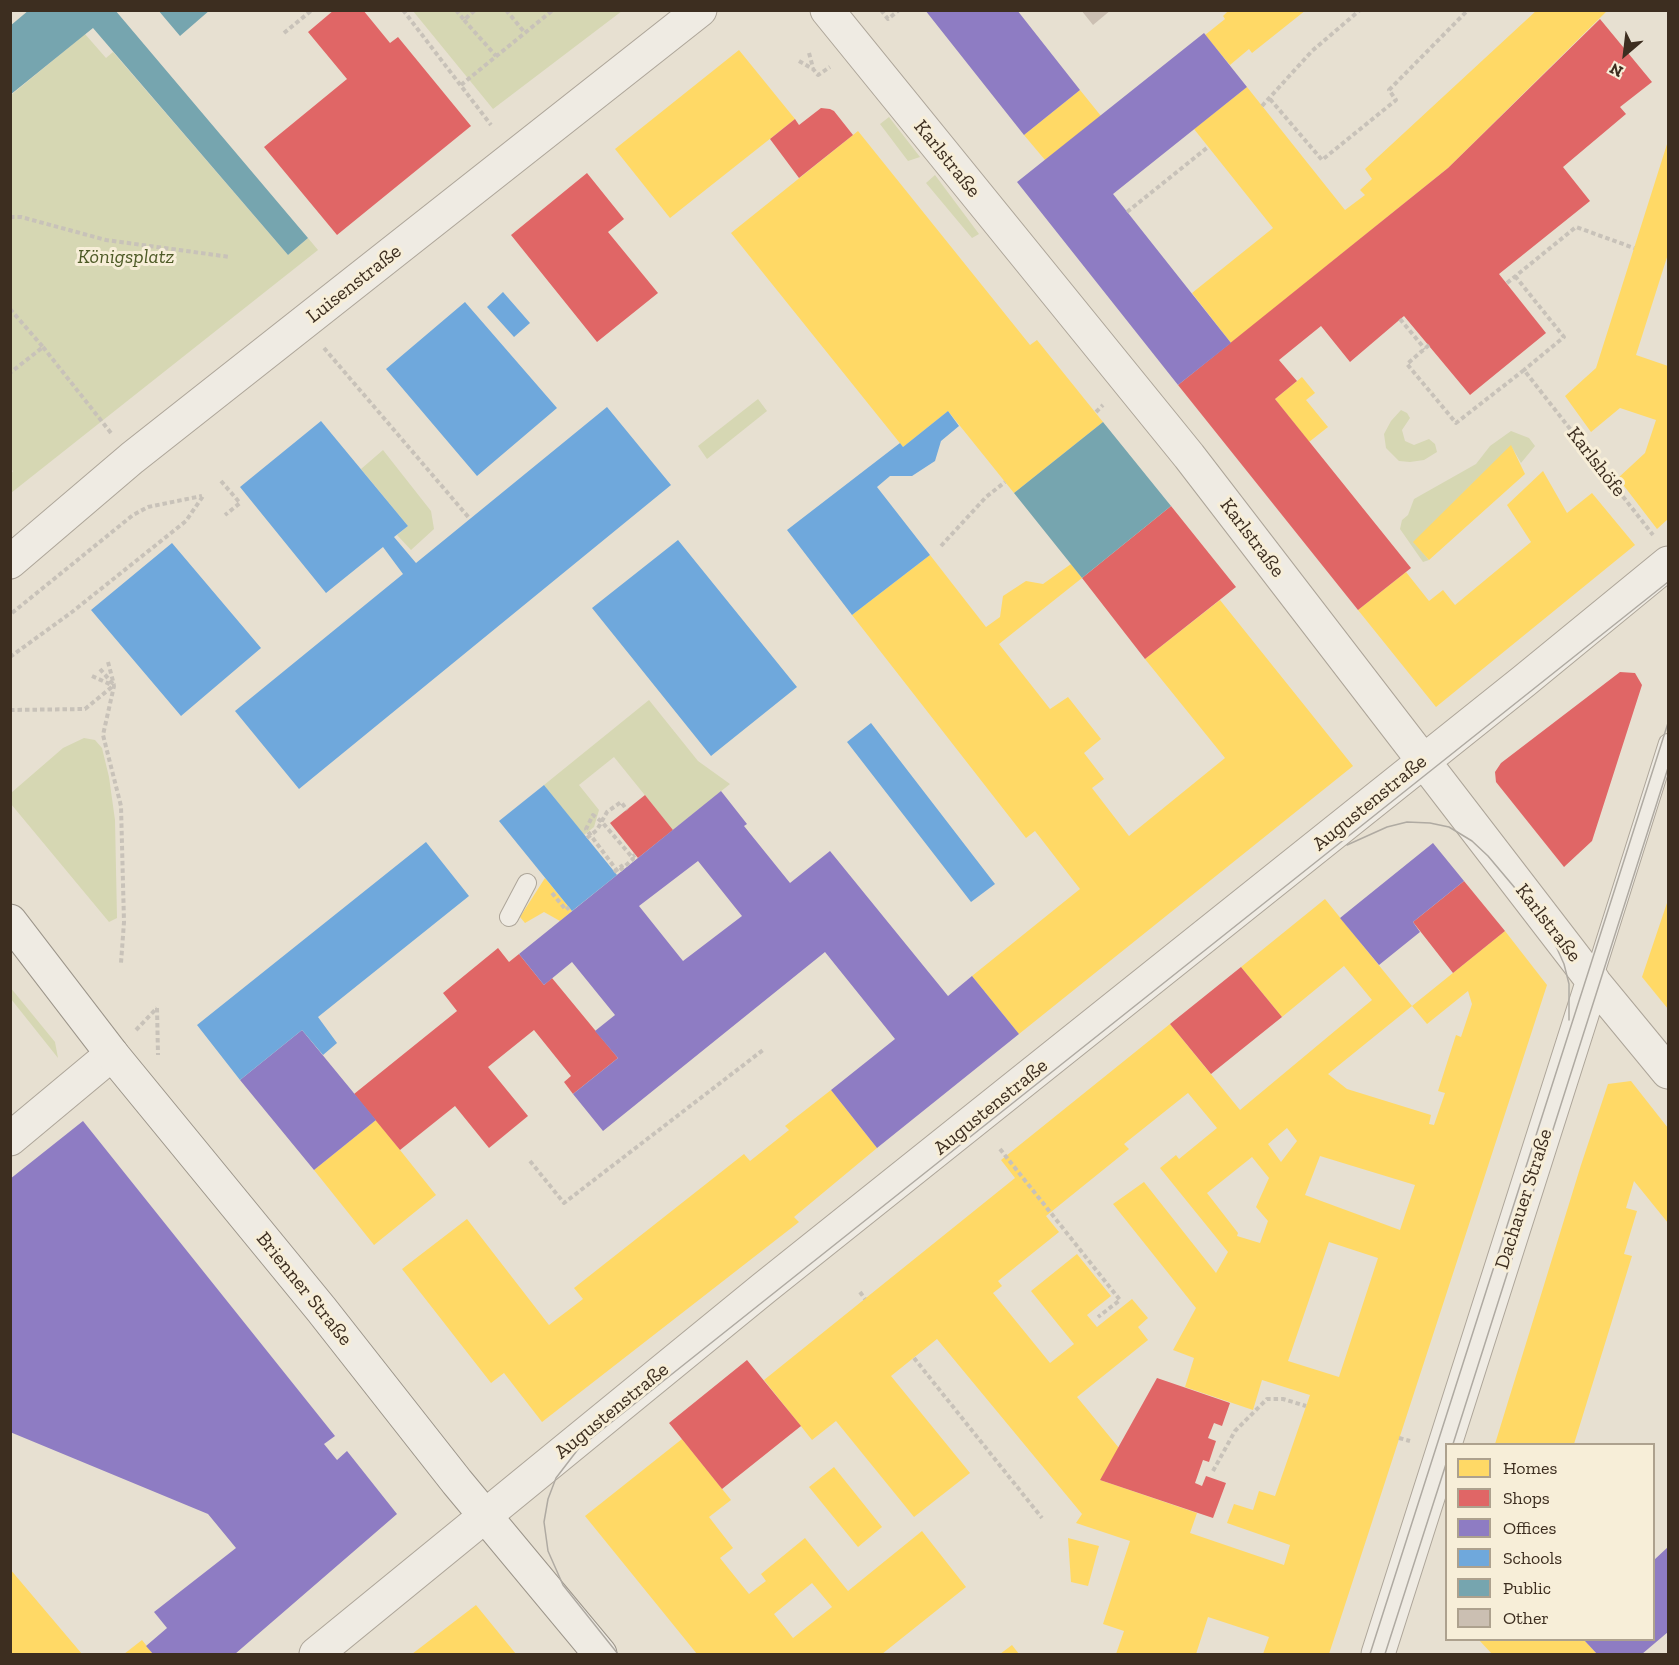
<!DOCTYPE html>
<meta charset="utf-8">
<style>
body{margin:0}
#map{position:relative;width:1679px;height:1665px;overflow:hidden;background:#e7e0d1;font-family:"Zilla Slab",serif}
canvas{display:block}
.frame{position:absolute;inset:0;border:12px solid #3d2e20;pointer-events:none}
.legend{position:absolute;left:1445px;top:1443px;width:210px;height:198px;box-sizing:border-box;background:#f7eed8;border:2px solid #ada18e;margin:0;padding:8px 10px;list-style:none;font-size:18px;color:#3d2e20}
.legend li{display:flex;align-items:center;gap:12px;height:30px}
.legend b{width:30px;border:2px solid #ada18e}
.north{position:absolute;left:1595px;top:24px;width:60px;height:60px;-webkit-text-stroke:4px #f7eed8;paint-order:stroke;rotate:208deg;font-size:16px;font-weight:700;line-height:24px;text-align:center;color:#3d2e20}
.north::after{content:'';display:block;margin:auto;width:21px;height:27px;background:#3d2e20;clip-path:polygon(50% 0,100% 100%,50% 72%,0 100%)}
</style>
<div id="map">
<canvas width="1679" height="1665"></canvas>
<div class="frame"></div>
<ul class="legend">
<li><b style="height:16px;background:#ffd966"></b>Homes</li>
<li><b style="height:16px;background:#e06666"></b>Shops</li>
<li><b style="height:16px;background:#8e7cc3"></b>Offices</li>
<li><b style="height:16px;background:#6fa8dc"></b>Schools</li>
<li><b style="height:16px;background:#76a5af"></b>Public</li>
<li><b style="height:16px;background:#cbbfb2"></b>Other</li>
</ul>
<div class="north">N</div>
</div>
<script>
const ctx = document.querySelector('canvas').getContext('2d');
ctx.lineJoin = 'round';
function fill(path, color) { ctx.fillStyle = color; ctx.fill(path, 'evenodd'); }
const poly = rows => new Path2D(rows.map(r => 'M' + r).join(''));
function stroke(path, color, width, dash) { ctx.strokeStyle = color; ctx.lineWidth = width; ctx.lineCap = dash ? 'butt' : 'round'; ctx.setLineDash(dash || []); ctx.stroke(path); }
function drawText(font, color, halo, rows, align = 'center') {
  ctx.font = font + ' "Zilla Slab",serif'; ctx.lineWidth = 6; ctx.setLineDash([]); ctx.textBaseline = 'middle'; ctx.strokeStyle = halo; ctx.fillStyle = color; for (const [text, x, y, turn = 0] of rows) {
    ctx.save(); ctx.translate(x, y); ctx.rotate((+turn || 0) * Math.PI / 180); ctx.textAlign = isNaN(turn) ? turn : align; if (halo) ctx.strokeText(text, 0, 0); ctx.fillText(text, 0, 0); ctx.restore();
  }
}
fill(poly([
 [413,11,622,11,493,109],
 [85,34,106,58,113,52,288,255,308,238,318,250,11,493,11,474,13,471,10,468,11,95],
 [889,117,920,157,908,161,880,124],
 [935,175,979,234,972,238,926,183],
 [758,399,767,411,707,459,698,446],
 [1401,410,1407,413,1410,418,1402,430,1405,441,1414,445,1429,439,1435,444,1437,452,1424,460,1410,462,1399,461,1386,448,1384,434,1391,421],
 [1511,431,1529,438,1535,446,1521,463,1511,446,1414,542,1429,560,1423,562,1400,529,1402,520,1408,515,1414,499,1476,464,1490,446],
 [383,450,431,511,434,529,411,550,397,535,408,526,361,469],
 [649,700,698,761,730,784,673,830,614,757,579,785,599,810,594,827,584,835,544,785],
 [84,738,95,740,102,748,109,777,115,820,117,918,109,922,11,804,11,793,63,748],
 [10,987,55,1042,58,1058,11,999]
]), '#d6d7b3');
fill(poly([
 [1229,10,1306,10,1252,53,1249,49,1230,65,1205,35,1225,19,1223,16],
 [1537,10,1608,10,1448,168,1231,343,1192,293,1273,228,1194,129,1247,87,1345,210,1365,195,1360,190,1372,179,1365,169],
 [739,50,795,119,670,218,615,149],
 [1080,90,1101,116,1045,160,1024,135],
 [858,131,1030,345,1037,340,1103,422,1014,493,948,411,903,447,731,233],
 [1668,141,1668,254,1636,355,1668,366,1668,519,1657,529,1618,478,1645,453,1656,420,1620,408,1591,432,1565,396,1596,368],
 [1302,377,1315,393,1306,400,1328,427,1309,442,1275,399],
 [1511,445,1525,474,1429,560,1413,542],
 [1543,471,1567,513,1592,493,1635,545,1436,707,1358,610,1406,572,1429,601,1443,590,1455,605,1531,542,1507,505],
 [930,555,986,627,1000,617,1003,596,1026,581,1043,584,1071,564,1082,578,999,644,1050,709,1068,697,1101,739,1084,753,1104,779,1092,788,1129,836,1225,758,1145,659,1220,600,1353,766,1019,1034,972,976,1080,889,1035,831,1026,838,852,615],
 [545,878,572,911,560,921,544,912,525,923,520,917],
 [1325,899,1412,1006,1505,931,1547,985,1329,1654,1263,1654,1269,1637,1208,1617,1196,1654,1116,1654,1124,1631,1103,1624,1130,1541,1076,1523,1082,1514,937,1339,891,1376,970,1473,914,1517,836,1421,812,1440,764,1380,1015,1178,1001,1160,1170,1024,1240,1110,1372,1000,1344,966,1282,1017,1241,967],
 [1468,991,1472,1004,1461,1037,1456,1035,1438,1091,1445,1093,1434,1125,1429,1124,1431,1115,1347,1089,1328,1074,1412,1006,1427,1024],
 [1188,1093,1217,1128,1179,1159,1176,1155,1160,1168,1228,1252,1216,1273,1144,1182,1113,1204,1196,1308,1173,1350,1194,1358,1185,1387,1253,1410,1262,1380,1310,1395,1275,1496,1259,1491,1253,1510,1234,1504,1227,1523,1290,1545,1284,1565,1190,1533,1197,1513,1100,1480,1119,1448,1077,1397,1148,1340,1138,1327,1148,1318,1132,1299,1097,1327,1087,1315,1111,1296,1077,1254,1031,1291,1074,1344,1050,1363,993,1293,1002,1286,998,1281,1059,1232,1046,1216,1129,1149,1124,1144],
 [1287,1128,1297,1141,1281,1162,1268,1144],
 [1320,1156,1415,1185,1400,1230,1305,1195],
 [1252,1157,1269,1178,1256,1207,1268,1221,1260,1243,1237,1236,1238,1233,1207,1193],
 [1329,1242,1378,1258,1339,1377,1288,1361],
 [1668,900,1668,1009,1642,977],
 [1631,1081,1668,1128,1668,1223,1634,1181,1626,1208,1637,1211,1624,1254,1632,1256,1574,1444,1495,1444,1581,1165,1608,1084],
 [831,1090,877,1148,794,1217,799,1222,542,1422,504,1373,491,1383,402,1269,467,1219,549,1325,583,1299,574,1288,744,1154,750,1161,789,1130,785,1126],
 [376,1120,436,1195,374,1245,314,1170],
 [682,1439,731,1500,709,1517,733,1548,720,1558,749,1594,766,1581,761,1574,805,1538,848,1591,922,1531,966,1587,882,1654,697,1654,585,1516],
 [812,1583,832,1607,793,1638,774,1614],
 [834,1467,882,1527,858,1547,809,1487],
 [1068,1538,1099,1546,1088,1586,1071,1582],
 [10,1569,82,1654,10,1654],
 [476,1605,516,1654,412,1654],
 [142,1640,153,1654,124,1654],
 [1479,1640,1584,1640,1597,1654,1492,1654],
 [1012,1645,1019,1654,1000,1654]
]), '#ffd966');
fill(poly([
 [334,10,363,10,390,43,398,37,471,126,337,235,264,147,347,79,308,32],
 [1600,19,1652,82,1620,107,1626,114,1563,167,1590,201,1499,274,1546,333,1470,395,1404,316,1350,362,1321,326,1279,360,1297,381,1275,399,1411,568,1358,610,1178,385,1448,168],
 [821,108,830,109,834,111,853,135,799,178,770,139,795,119,799,125],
 [587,173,624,219,608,232,658,293,597,342,511,235],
 [1171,506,1236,587,1145,659,1082,578],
 [1620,672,1635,673,1642,685,1592,841,1564,867,1496,782,1495,772,1501,763],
 [645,795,673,830,638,858,610,823],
 [1464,881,1505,931,1453,973,1413,922],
 [498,948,509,962,519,954,544,985,552,978,618,1058,573,1094,564,1082,571,1076,534,1030,488,1067,528,1116,489,1148,455,1106,400,1150,354,1094,457,1011,443,993],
 [1241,967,1282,1017,1211,1074,1170,1024],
 [747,1360,801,1426,722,1489,669,1423],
 [1157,1378,1230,1403,1222,1426,1214,1423,1208,1438,1216,1441,1209,1462,1203,1460,1195,1483,1202,1486,1206,1476,1226,1483,1213,1518,1100,1480]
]), '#e06666');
fill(poly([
 [925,10,1017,10,1080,90,1024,135],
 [1204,33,1247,87,1113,194,1231,343,1178,385,1017,182],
 [721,791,747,824,744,826,790,883,830,851,948,996,972,976,1019,1034,877,1148,831,1090,895,1039,825,952,603,1131,573,1094,618,1058,595,1031,615,1015,572,962,544,985,519,954],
 [698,861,742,916,683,961,639,906],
 [1433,843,1464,881,1413,922,1420,932,1379,965,1340,918],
 [302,1030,376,1120,314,1170,240,1080],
 [83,1121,335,1436,324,1444,337,1460,347,1451,397,1514,235,1654,153,1654,146,1646,167,1628,154,1612,236,1548,208,1514,10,1432,10,1179],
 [1668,1547,1668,1632,1642,1654,1597,1654,1584,1640,1654,1640,1654,1560]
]), '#8e7cc3');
fill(poly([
 [503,292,530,323,514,337,487,307],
 [465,302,557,408,477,476,386,369],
 [607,407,671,485,299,789,235,711,403,574,383,547,326,593,240,487,321,421,408,526,394,537,416,563],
 [948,411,959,426,941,441,935,461,912,476,890,476,877,487,930,555,852,615,787,530,900,443,903,447],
 [678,540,797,687,711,756,592,608],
 [172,543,261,648,181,716,91,610],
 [871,723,995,884,971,902,847,742],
 [544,785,617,875,572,911,499,821],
 [426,842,469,896,318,1017,337,1043,323,1055,302,1030,240,1080,197,1025]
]), '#6fa8dc');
fill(poly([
 [29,10,115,10,308,238,288,255,93,28,10,95,10,26],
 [158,10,210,10,180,36],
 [1103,422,1171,506,1082,578,1014,493]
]), '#76a5af');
fill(poly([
 [1081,10,1111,10,1093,25]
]), '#cbbfb2');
const lane = poly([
 [509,917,527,883],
 [1593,980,1668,743]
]);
const street = poly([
 [827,10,1189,456,1588,975,1668,1072],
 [10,562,132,458,700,10],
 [10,1139,112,1054],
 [316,1654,764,1288,1524,681,1668,563],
 [1378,1654,1593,980]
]);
const secondary = poly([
 [10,921,112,1054,321,1309,457,1482,600,1654]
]);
stroke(lane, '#ada599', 20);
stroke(street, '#ada599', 35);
stroke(secondary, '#9c958a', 35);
stroke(poly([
 [403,10,491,125],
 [456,10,464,20,475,10],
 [506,10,525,33],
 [881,10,888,19,899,10],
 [464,20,496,56],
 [284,33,312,10],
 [809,53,813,68],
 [799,61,813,69,818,75,830,67],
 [461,85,553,10],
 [1270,99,1322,160,1396,100,1389,90,1468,10],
 [1262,106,1312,51,1360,10],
 [1127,212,1208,147],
 [10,217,21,217,106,240,230,257],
 [1667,260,1668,260],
 [1515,276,1564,337,1524,370],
 [1507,283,1576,227,1634,248],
 [10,309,43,347,10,373],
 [1400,319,1425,349],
 [1429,345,1407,364,1456,423,1524,370,1653,535],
 [43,347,111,433],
 [324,348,470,519],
 [1096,412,1103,405],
 [221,481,240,503,225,515],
 [941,546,986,497,1005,482],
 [12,613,133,515,148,507,202,496],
 [10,657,72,612,186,521,203,496],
 [108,662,114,685],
 [100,669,113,684],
 [92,676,114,686,103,735,121,806,124,922,121,963],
 [10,710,85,709,113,686],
 [587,838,597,830,607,812,621,802,627,810],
 [632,857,633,859,618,872,586,829,593,815,602,822,632,857,635,855],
 [552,893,566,910,569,907],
 [157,1008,158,1055],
 [136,1030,157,1008],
 [1000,1149,1120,1300,1098,1317],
 [530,1161,564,1203,763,1050],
 [860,1292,865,1299],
 [914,1358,1042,1518],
 [1399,1438,1410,1441],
 [1213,1471,1235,1431,1267,1399,1283,1399,1306,1406]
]), '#c8c2b9', 4, [4.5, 3]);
stroke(lane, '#efebe3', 18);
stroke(street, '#efebe3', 33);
stroke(secondary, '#efebe3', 33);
stroke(poly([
 [1347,845,1387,827,1407,822,1430,823,1449,827,1472,841,1488,856,1531,907,1555,944,1564,964,1569,984,1569,1020],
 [1453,1444,1668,768],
 [618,1654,563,1585,548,1551,544,1522,548,1499,556,1478,579,1448,1668,582],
 [1370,1654,1668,723],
 [1385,1654,1446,1464]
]), '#afaaa2', 1.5);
stroke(poly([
 [614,872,623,865]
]), '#c8c2b9', 4, [4.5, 3]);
drawText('20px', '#3d2e20', '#f7eed8', [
 ["Karlstraße",947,159,51],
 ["Luisenstraße",354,284,-38],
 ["Karlshöfe",1596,462,52],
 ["Karlstraße",1252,538,53],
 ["Augustenstraße",1370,803,-39],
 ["Karlstraße",1548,923,52],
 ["Augustenstraße",991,1107,-39],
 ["Dachauer Straße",1524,1199,-72],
 ["Brienner Straße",304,1289,51],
 ["Augustenstraße",612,1411,-39]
]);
drawText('italic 20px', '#4d5a26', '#f7eed8', [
 ["Königsplatz",126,257]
]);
</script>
